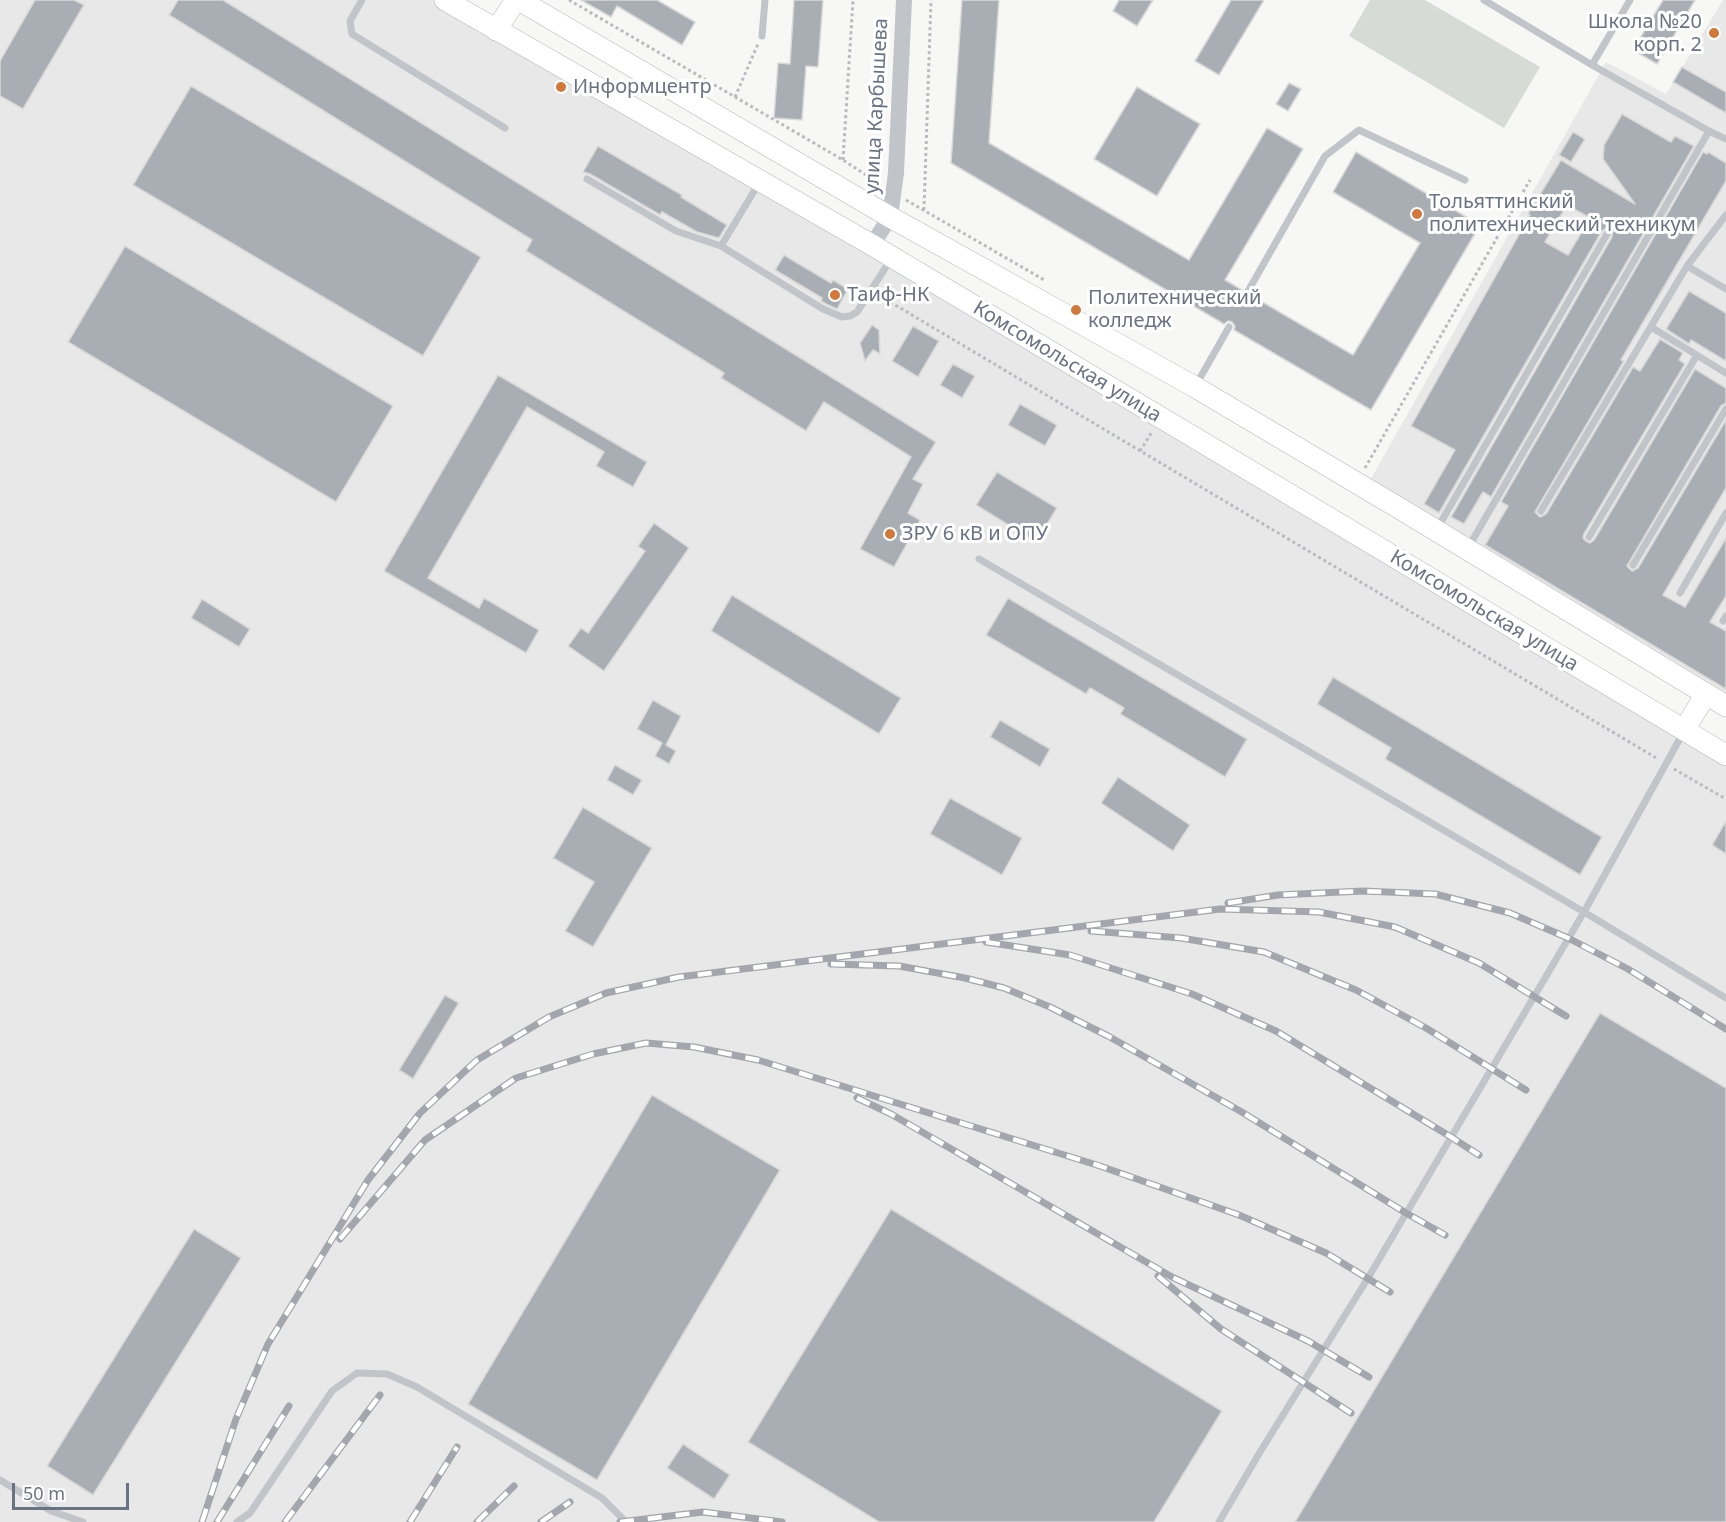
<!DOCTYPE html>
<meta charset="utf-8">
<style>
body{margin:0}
#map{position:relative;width:1726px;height:1522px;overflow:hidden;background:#f7f7f5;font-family:"Noto Sans",sans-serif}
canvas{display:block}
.scale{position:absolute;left:12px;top:1483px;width:117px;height:27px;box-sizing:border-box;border:3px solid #6a7383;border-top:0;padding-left:8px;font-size:18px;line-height:21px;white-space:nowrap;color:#6a7383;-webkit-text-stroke:4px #fff;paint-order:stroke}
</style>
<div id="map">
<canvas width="1726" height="1522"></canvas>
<div class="scale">50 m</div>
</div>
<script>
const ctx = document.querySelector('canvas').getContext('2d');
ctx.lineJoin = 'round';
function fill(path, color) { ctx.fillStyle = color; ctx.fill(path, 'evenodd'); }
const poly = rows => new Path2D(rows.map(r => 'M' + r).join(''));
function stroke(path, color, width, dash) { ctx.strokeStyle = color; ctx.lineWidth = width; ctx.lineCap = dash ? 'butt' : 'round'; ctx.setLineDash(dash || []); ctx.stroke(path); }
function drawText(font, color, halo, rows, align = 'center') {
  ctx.font = font + ' "Noto Sans",sans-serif'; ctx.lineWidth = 6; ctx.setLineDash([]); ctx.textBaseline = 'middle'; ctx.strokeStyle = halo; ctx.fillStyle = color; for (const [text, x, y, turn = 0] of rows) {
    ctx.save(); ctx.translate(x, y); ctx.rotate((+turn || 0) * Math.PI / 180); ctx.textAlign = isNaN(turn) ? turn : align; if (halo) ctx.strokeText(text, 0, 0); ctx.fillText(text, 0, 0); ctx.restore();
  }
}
fill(poly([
 [0,0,442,0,1726,756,1726,1522,0,1522],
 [1723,0,1726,0,1726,697,1368,484,1606,62,1666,94]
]), '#e8e8e8');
fill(poly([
 [1370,0,1425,0,1540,67,1504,128,1349,36]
]), '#d6dcd5');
const building = poly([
 [35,0,74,0,84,5,23,109,0,96,0,61,35,0],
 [178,0,223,0,936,442,913,479,923,484,908,513,920,520,894,567,860,549,911,457,824,402,806,431,721,378,724,373,526,251,532,240,169,15,178,0],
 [581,0,657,0,695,22,682,45,617,6,611,17,581,0],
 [794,0,823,0,818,67,806,66,802,120,774,118,778,63,790,64,794,0],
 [962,0,999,0,989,143,1189,260,1267,128,1303,149,1225,280,1242,290,1241,294,1244,298,1248,299,1252,296,1353,355,1420,243,1333,192,1356,152,1480,225,1371,410,1234,330,1235,326,1232,322,1228,321,1224,324,951,163,962,0],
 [1119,0,1153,0,1137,26,1113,11,1119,0],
 [1231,0,1264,0,1219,75,1195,61,1231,0],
 [1663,0,1695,0,1657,64,1633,50,1663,0],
 [1682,67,1726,92,1726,113,1673,82,1682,67],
 [1289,83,1301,89,1288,111,1276,104,1289,83],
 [191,86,481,257,423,356,133,185,191,86],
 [1137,87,1200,124,1157,196,1094,159,1137,87],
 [1622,114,1671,142,1675,136,1694,146,1491,497,1483,492,1464,524,1451,517,1612,237,1612,231,1606,228,1602,231,1439,513,1424,504,1455,450,1411,426,1530,215,1528,214,1561,160,1635,204,1603,159,1604,145,1622,114],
 [1567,205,1590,218,1568,255,1545,242,1567,205],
 [1573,132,1585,139,1571,162,1559,155,1573,132],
 [598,146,682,195,681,197,727,225,719,238,697,232,662,212,660,215,590,174,583,172,598,146],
 [1703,152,1707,154,1708,152,1726,163,1726,181,1621,360,1624,361,1535,512,1540,517,1546,514,1633,367,1640,371,1660,339,1683,353,1679,360,1685,364,1584,534,1583,538,1586,541,1590,543,1594,540,1695,369,1726,388,1726,403,1721,406,1627,566,1632,571,1638,568,1726,420,1726,488,1663,595,1685,607,1726,538,1726,596,1710,622,1726,631,1726,689,1485,545,1508,506,1501,502,1703,152],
 [125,246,393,406,336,502,68,342,125,246],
 [784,255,831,283,833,280,848,289,837,309,826,304,821,301,822,298,775,270,784,255],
 [1689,291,1726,313,1726,361,1691,340,1689,344,1666,329,1689,291],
 [872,325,879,330,880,354,873,350,865,361,860,343,872,325],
 [913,326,939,341,918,377,892,361,913,326],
 [953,364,975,376,962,398,940,385,953,364],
 [498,375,647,462,633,487,596,466,604,452,527,407,428,578,479,608,484,598,539,630,526,653,384,571,498,375],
 [1020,404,1057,425,1045,446,1008,425,1020,404],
 [997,472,1057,508,1036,542,976,505,997,472],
 [654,523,689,548,604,671,568,646,581,628,588,633,645,551,638,546,654,523],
 [732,595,901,698,879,734,711,631,732,595],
 [1008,598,1247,739,1225,777,1120,714,1124,708,1090,688,1086,694,986,635,1008,598],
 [202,599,250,629,239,647,191,618,202,599],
 [1333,677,1602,837,1580,875,1385,759,1391,748,1317,704,1333,677],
 [653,700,681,716,666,745,676,751,669,764,655,756,662,743,637,729,653,700],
 [1000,720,1050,749,1040,767,990,737,1000,720],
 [615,765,642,780,633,795,607,780,615,765],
 [1118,777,1190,825,1173,851,1101,803,1118,777],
 [950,798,1022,838,1002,875,930,834,950,798],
 [583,807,652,848,593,947,565,931,594,882,553,858,583,807],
 [1726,821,1726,854,1712,845,1726,821],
 [445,995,459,1003,413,1079,399,1070,445,995],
 [1600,1013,1726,1088,1726,1522,1295,1522,1600,1013],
 [652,1095,780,1170,597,1480,468,1404,652,1095],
 [891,1209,1222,1411,1154,1522,879,1522,748,1442,891,1209],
 [194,1229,241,1258,93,1495,47,1466,194,1229],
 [683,1444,730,1475,714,1499,667,1468,683,1444]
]);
fill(building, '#a9aeb5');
stroke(building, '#d9d9d7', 1.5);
const primary = poly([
 [445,0,872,245,1726,755],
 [519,0,890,217,1195,387,1399,508,1726,706],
 [496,30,516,0],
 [1684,730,1706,694]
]);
stroke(primary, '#b5b7bc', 22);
stroke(poly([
 [569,0,843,160,880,184],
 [735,97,758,44],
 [843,160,853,0],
 [906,200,1046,281],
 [924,210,931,0],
 [880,296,1658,759],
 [1140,451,1152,432],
 [1365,468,1530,180],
 [1674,769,1726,799]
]), '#b9bbbe', 3, [3, 3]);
stroke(poly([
 [362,0,350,21,352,34,505,128],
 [1484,0,1592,65,1709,131,1726,139],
 [762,36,765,0],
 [1592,65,1630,0],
 [587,179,676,231,721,246,759,183],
 [1726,215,1687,266,1726,289],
 [721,246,823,309,842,317,850,316,857,312,891,259],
 [1247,293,1325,156,1359,130,1465,180],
 [1651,327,1726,373],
 [1196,385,1229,327],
 [1541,511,1687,266],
 [1437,529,1607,234],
 [1589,537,1697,355],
 [1468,548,1709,131],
 [979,559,1584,912,1726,998],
 [1633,565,1726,409],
 [1680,593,1726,513],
 [1723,621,1726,616],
 [0,1480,51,1511,83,1522],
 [237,1522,250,1513,332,1391,357,1373,387,1374,417,1387,602,1498,626,1522],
 [1219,1522,1260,1452,1368,1278,1584,912,1683,733]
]), '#c1c4c8', 7);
stroke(poly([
 [872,245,890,217,896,173,904,0]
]), '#c1c4c8', 16);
stroke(primary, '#fff', 21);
const rail = poly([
 [1228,903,1278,895,1363,891,1435,894,1510,913,1568,938,1628,969,1726,1029],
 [1091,931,1181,938,1264,952,1356,990,1426,1028,1526,1090],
 [986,942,1070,955,1192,994,1276,1031,1451,1137,1479,1155],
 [831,964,899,966,965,978,1004,988,1050,1007,1108,1036,1240,1111,1406,1213,1445,1235],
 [857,1098,891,1114,1172,1277,1308,1341,1369,1377],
 [340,1239,425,1140,516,1078,593,1054,646,1043,694,1047,758,1060,1100,1166,1239,1215,1326,1253,1390,1292],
 [1158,1276,1221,1329,1351,1413],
 [202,1522,236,1419,268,1344,368,1180,420,1113,477,1060,549,1017,606,993,679,977,1220,909,1319,912,1395,927,1479,963,1566,1016],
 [217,1522,289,1406],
 [285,1522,380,1395],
 [410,1522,457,1447],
 [477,1522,514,1486],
 [541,1522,570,1502],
 [620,1522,703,1512,782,1522]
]);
stroke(rail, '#a3a7ad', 7);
stroke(rail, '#fff', 4.5, [14]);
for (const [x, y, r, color] of [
 [1714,33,6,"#d2783b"],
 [561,87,6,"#d2783b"],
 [1417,214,6,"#d2783b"],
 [835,295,6,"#d2783b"],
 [1076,310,6,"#d2783b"],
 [890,534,6,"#d2783b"]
]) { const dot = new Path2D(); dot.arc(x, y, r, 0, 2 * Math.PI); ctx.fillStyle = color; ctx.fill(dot); stroke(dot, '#fff', 2); }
drawText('20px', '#6a7383', '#fff', [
 ["Школа №20",1702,22,"right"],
 ["корп. 2",1702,45,"right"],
 ["Информцентр",573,87],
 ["Тольяттинский",1429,202],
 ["политехнический техникум",1429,225],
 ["Таиф-НК",847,295],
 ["Политехнический",1088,298],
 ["колледж",1088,321],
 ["ЗРУ 6 кВ и ОПУ",902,534]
], 'left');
drawText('20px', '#6a7383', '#fff', [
 ["улица Карбышева",877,106,-87],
 ["Комсомольская улица",1067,362,31],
 ["Комсомольская улица",1484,611,31]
]);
</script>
